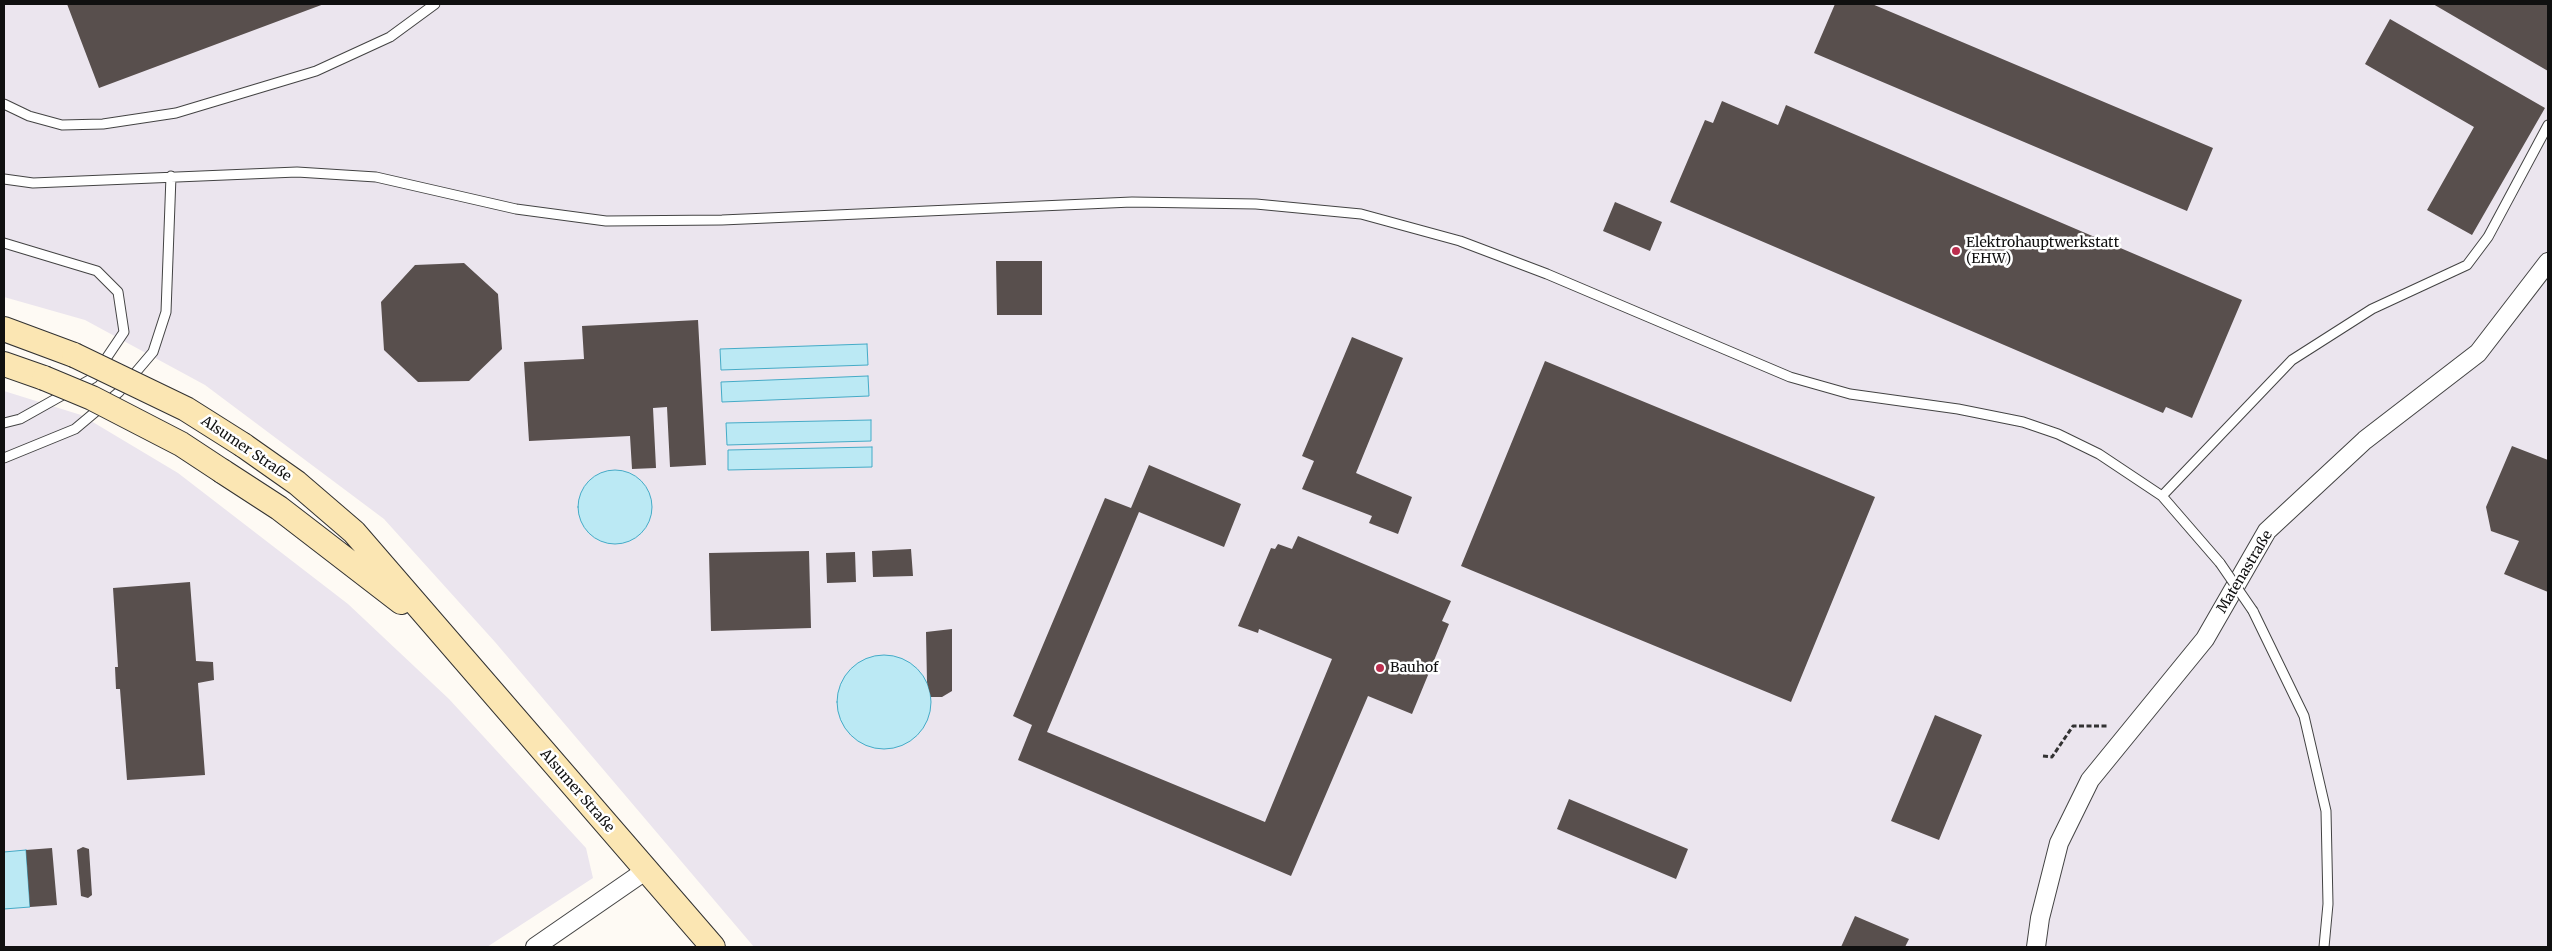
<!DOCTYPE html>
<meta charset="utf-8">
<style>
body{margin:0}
#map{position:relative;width:2552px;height:951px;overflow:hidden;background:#fefaf4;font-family:Merriweather,serif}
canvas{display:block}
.frame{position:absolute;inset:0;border:5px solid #101010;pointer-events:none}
</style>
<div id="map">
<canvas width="2552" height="951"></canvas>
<div class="frame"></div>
</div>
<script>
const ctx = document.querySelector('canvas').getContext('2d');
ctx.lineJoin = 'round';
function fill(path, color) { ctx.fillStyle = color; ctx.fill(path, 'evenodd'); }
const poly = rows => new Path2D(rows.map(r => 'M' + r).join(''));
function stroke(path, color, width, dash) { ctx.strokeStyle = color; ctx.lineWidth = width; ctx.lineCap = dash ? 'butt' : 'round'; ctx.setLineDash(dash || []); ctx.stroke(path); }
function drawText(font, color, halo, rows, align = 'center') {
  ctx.font = font + ' Merriweather,serif'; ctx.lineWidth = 5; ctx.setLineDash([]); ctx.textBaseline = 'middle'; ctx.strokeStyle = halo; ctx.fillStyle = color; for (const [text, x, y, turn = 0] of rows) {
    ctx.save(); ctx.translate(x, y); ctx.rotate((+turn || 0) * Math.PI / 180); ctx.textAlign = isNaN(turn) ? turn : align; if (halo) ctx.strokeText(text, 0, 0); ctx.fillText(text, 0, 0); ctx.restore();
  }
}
fill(poly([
 [4,4,2548,4,2548,947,754,947,495,642,384,519,205,385,85,320,4,297],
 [4,391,81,415,178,473,348,604,449,699,586,848,593,878,487,947,4,947]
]), '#ebe5ee');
const water = poly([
 [867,344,868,365,721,370,720,349,867,344],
 [868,376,869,396,722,402,721,382,868,376],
 [871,420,871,441,727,445,726,423,871,420],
 [872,447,872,467,728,470,728,450,872,447],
 '578 507a37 37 0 1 1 74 0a37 37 0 1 1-74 0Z',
 '837 702a47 47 0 1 1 94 0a47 47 0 1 1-94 0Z',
 [26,850,30,907,4,909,4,852,26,850]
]);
fill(water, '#bbe9f4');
stroke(water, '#45abc7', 1);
fill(poly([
 [67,4,324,4,99,88],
 [1835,4,1872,4,2213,148,2187,211,1814,53],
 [2433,4,2548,4,2548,71],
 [2390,19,2545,108,2472,235,2427,210,2474,127,2365,64],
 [1722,101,1778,125,1786,105,2242,300,2192,418,2166,407,2163,413,1670,202,1705,120,1713,123],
 [1615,202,1662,222,1650,251,1603,231],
 [996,261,1042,261,1042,315,997,315],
 [464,263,498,294,502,349,469,381,418,382,384,350,381,302,415,265],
 [698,320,706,465,670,467,667,407,653,408,656,468,632,469,630,436,529,441,524,362,584,359,582,326],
 [1352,337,1403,358,1356,473,1412,497,1398,534,1369,523,1372,516,1302,489,1314,461,1302,456],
 [1545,361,1875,497,1791,702,1461,566],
 [2512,446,2548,460,2548,592,2504,574,2519,541,2491,531,2486,507],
 [1149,465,1241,504,1224,547,1139,512,1047,732,1265,822,1332,659,1259,629,1258,633,1238,626,1271,548,1275,549,1278,544,1292,549,1298,536,1451,601,1442,621,1449,624,1412,714,1368,696,1291,876,1018,760,1032,725,1013,716,1105,498,1131,508],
 [911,549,913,576,873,577,872,551],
 [809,551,811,628,711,631,709,553],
 [855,552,856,582,827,583,826,553],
 [190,582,196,661,213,662,214,680,198,683,205,775,127,780,120,689,116,689,115,667,118,667,113,588],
 [952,629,952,691,942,697,931,697,927,682,926,632],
 [1935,715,1982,735,1939,840,1891,821],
 [1569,799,1688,849,1676,879,1557,829],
 [83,847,89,849,92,895,88,898,81,896,77,850],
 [52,848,57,905,30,907,26,850],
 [1855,916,1909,939,1905,947,1841,947]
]), '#584f4d');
const lane = poly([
 [4,104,29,116,62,125,103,124,176,113,316,71,390,37,435,4],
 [4,179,33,183,297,172,376,177,516,209,606,221,722,220,1132,202,1256,204,1361,214,1460,241,1547,274,1790,377,1850,394,1958,409,2023,422,2058,434,2099,454,2162,496,2220,563],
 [4,243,97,271,118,292,124,332,93,378,20,419,4,423],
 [4,458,75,429,119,392,153,352,166,312,171,176],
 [2162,496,2292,360,2372,309,2467,265,2488,237,2548,125],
 [2253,611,2304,716,2326,811,2328,904,2324,947]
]);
const street = poly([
 [535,947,645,871],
 [2036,947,2040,918,2059,843,2090,780,2205,639,2267,531,2365,440,2478,353,2548,262]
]);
const secondary = poly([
 [4,329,74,355],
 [4,364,44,378],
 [243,445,297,483,354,532,713,947],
 [222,471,279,508,401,602]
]);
stroke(lane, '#434343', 11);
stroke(street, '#434343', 20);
stroke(secondary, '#323232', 26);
stroke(poly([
 [2043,756,2052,757,2073,726,2109,726]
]), '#323232', 3, [5, 2.5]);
stroke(lane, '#fff', 9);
stroke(street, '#fff', 18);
stroke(secondary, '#fbe6b3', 24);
const laneBridge = poly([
 [2220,563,2253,611]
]);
const secondaryBridge = poly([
 [74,355,186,409,243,445],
 [44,378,92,398,181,444,222,471]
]);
stroke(laneBridge, '#434343', 11, []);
stroke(secondaryBridge, '#323232', 26, []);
stroke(laneBridge, '#fff', 9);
stroke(secondaryBridge, '#fbe6b3', 24);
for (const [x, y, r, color] of [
 [1956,251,5,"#bb2e4e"],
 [1380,668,5,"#bb2e4e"]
]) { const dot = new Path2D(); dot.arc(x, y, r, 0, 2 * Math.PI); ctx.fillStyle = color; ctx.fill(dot); stroke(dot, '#fff', 2); }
drawText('14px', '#101010', '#fff', [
 ["Elektrohauptwerkstatt",1966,243],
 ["(EHW)",1966,259],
 ["Bauhof",1390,668]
], 'left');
drawText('14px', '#101010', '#fff', [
 ["Alsumer Straße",246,449,34],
 ["Matenastraße",2245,572,-59],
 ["Alsumer Straße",577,791,49]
]);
</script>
